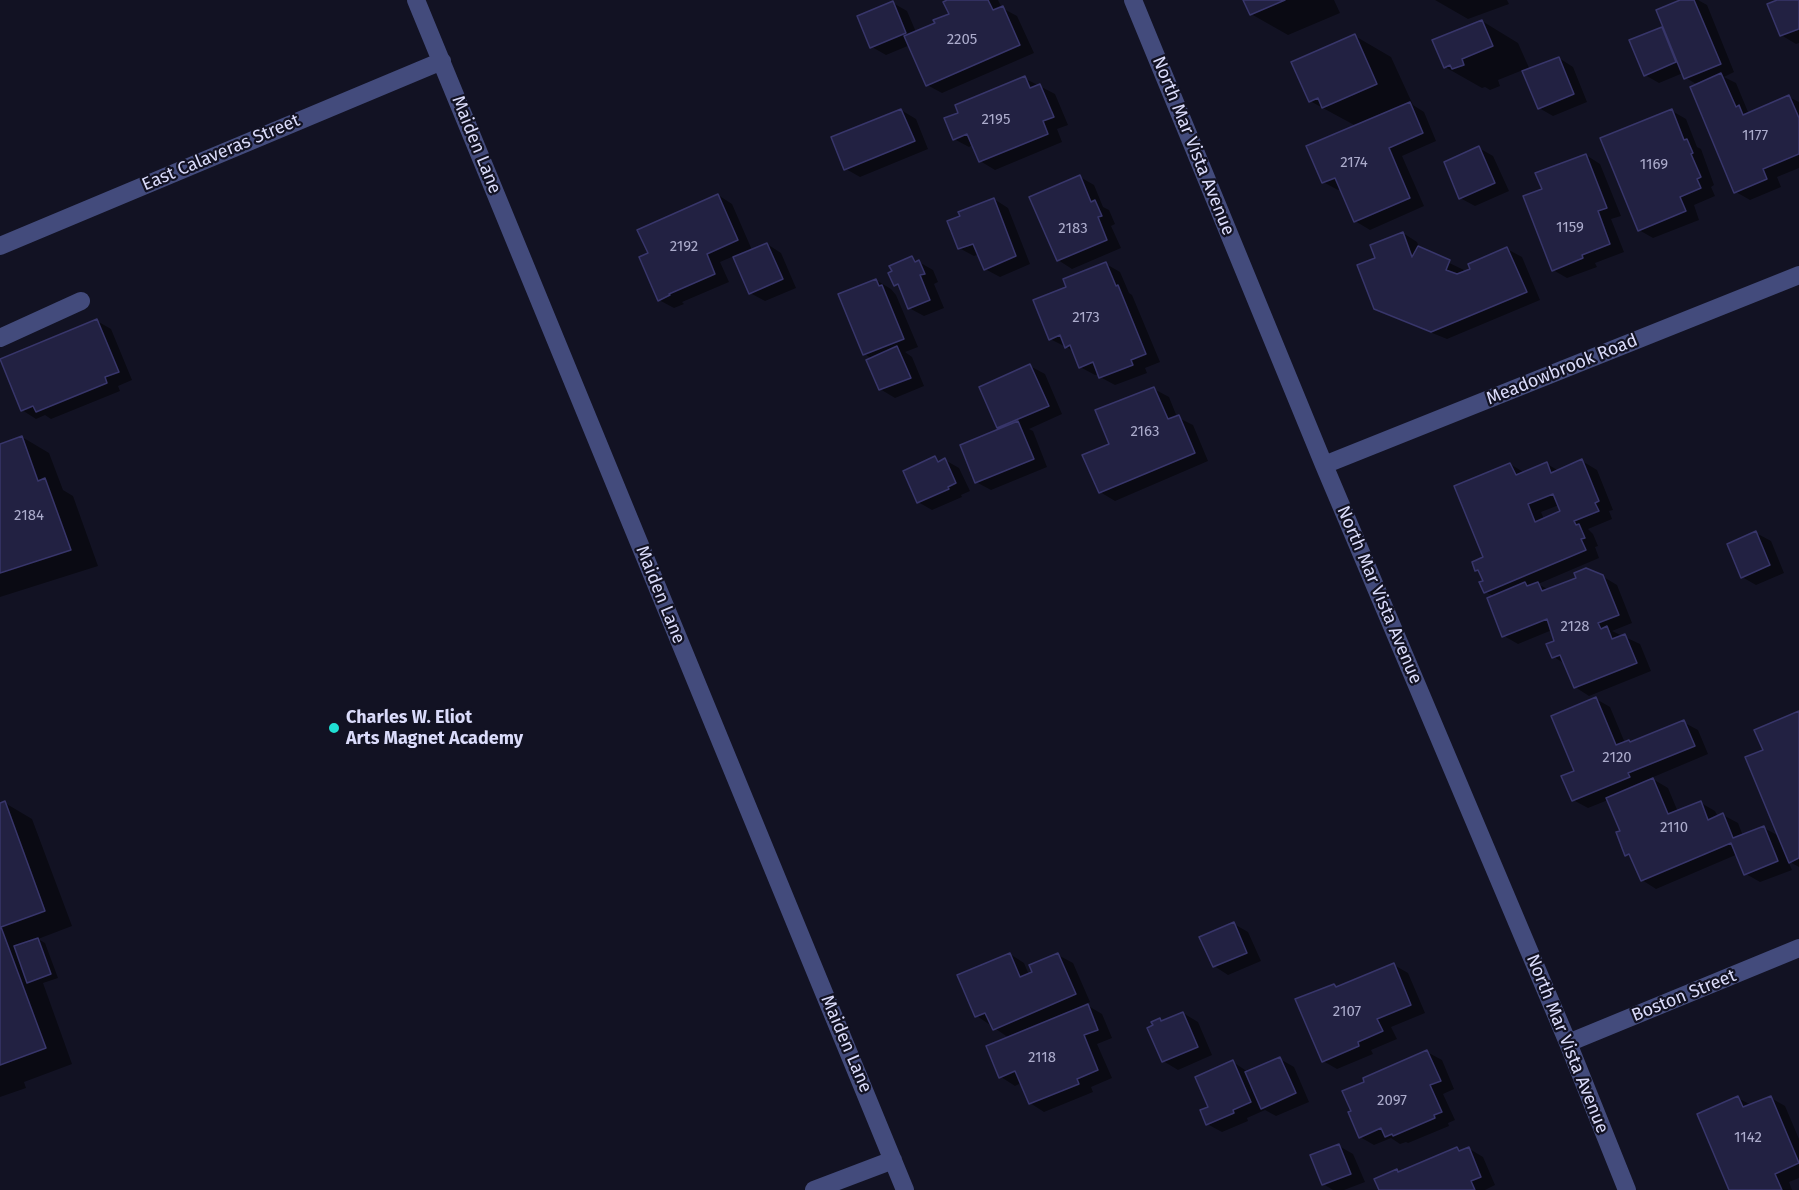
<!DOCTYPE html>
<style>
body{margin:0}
canvas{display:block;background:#121223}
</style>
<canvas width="1799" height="1190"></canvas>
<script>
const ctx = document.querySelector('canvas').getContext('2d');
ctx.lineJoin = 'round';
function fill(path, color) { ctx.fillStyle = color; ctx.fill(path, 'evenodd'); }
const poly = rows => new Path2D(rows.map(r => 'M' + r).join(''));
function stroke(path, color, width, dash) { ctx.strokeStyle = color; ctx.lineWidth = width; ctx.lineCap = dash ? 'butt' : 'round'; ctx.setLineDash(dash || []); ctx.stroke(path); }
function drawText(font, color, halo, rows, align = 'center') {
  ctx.font = font + ' "Fira Sans",sans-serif'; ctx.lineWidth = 4.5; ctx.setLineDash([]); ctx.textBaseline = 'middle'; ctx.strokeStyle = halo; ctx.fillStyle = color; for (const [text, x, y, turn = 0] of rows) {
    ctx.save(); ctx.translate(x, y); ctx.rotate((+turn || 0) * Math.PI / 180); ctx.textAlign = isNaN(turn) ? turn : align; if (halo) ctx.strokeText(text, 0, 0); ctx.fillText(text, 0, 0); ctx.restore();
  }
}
fill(poly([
 [951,0,998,0,1002,8,1017,16,1034,53,942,93,927,85,910,45,886,55,872,47,893,3,907,11,916,32,937,24,951,15],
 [1245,0,1334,0,1340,13,1288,35,1251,14],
 [1435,0,1507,0,1509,4,1468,19],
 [1684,0,1698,0,1707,5,1734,72,1724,77,1736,83,1748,112,1751,113,1789,97,1799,102,1799,168,1777,177,1781,187,1750,200,1736,192,1698,85,1686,78,1683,73,1659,83,1645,75,1661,28,1666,31],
 [1781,0,1799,0,1799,43,1796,44,1781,35],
 [1482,21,1518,43,1530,70,1559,58,1573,67,1587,102,1553,116,1539,108,1523,70,1498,80,1500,86,1490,90,1485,87,1482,88,1445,67],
 [1355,36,1391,57,1413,105,1424,112,1436,141,1402,156,1424,206,1370,230,1355,221,1341,189,1338,190,1323,182,1356,126,1310,101],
 [1024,78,1055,94,1068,125,1057,129,1062,142,995,170,980,161,973,145,969,147,954,139,960,113],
 [901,110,916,119,928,149,860,177,846,169],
 [1672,111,1686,119,1697,147,1701,149,1714,185,1711,187,1715,196,1694,205,1699,220,1653,238,1639,230],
 [1479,148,1493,156,1509,191,1475,206,1460,198],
 [1586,155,1600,164,1621,216,1611,219,1624,252,1595,263,1597,267,1567,278,1553,270,1544,190],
 [1080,177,1094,185,1103,207,1109,210,1115,224,1111,226,1121,248,1072,269,1058,260],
 [718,195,732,204,752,250,767,244,781,253,796,288,765,301,750,293,734,256,720,262,729,282,682,302,684,304,674,308,659,300,650,254],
 [994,199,1008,208,1030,264,1000,277,985,269,979,254,974,256,959,248],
 [1403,233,1417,242,1420,249,1464,270,1462,274,1507,249,1522,257,1540,300,1447,339,1390,316,1375,308,1377,259],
 [912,258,933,270,938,282,934,284,944,308,924,316,909,308,901,288,895,285],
 [1106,264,1120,272,1129,293,1132,295,1160,362,1145,368,1147,373,1115,385,1100,377,1099,374,1095,375,1080,367,1074,351,1050,339,1068,287],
 [876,280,891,289,896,295,918,347,905,352,912,357,924,386,895,398,880,389,872,359,865,354],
 [97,321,111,329,132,380,118,386,120,391,51,419,45,415,36,419,22,410],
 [1030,366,1045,374,1062,414,1029,429,1033,431,1047,467,991,490,976,482,1002,429,998,427,981,388],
 [1154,389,1169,397,1177,417,1193,425,1208,461,1115,501,1100,492,1111,445],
 [22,437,49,453,63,490,73,496,98,566,0,597,0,445],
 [935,458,941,462,945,460,959,468,970,491,961,495,962,497,932,510,918,502],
 [1582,461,1597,470,1613,510,1609,511,1612,519,1588,529,1593,534,1598,546,1595,547,1599,558,1538,584,1549,590,1602,576,1617,585,1632,623,1612,631,1640,644,1651,671,1589,696,1575,687,1565,664,1554,657,1548,645,1556,642,1552,630,1518,644,1504,636,1494,596,1485,592,1485,581,1481,573,1477,570,1485,558,1510,464,1525,473,1547,464,1559,471],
 [1559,505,1562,512,1544,519,1541,512],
 [1756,533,1771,541,1784,573,1756,585,1742,577],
 [1596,699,1610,707,1625,743,1629,741,1632,743,1683,722,1698,730,1708,754,1651,778,1668,788,1678,812,1701,803,1715,811,1718,817,1723,815,1738,823,1743,836,1764,828,1779,836,1765,751,1799,712,1799,867,1788,861,1792,870,1760,882,1746,874,1738,854,1656,889,1642,880,1633,858,1626,855,1622,831,1608,800,1588,808,1573,800,1576,772],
 [5,803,32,819,72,926,38,939,45,943,58,978,43,983,72,1064,24,1082,26,1088,0,1097,0,805],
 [1234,924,1248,932,1261,961,1228,975,1214,966],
 [1010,954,1024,963,1029,975,1058,955,1073,963,1090,1002,1085,1004,1102,1014,1112,1038,1097,1044,1112,1078,1091,1087,1093,1092,1044,1112,1030,1103,1021,1083,1015,1086,1001,1077,988,1047,1009,1038,977,1016],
 [1394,965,1408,973,1425,1013,1391,1027,1397,1039,1371,1050,1373,1054,1337,1069,1323,1061,1334,985,1338,988],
 [1183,1013,1198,1022,1212,1055,1178,1070,1163,1061,1159,1020,1164,1022],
 [1427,1052,1442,1060,1454,1089,1443,1094,1455,1120,1448,1123,1449,1126,1408,1143,1406,1142,1400,1144,1391,1138,1374,1145,1360,1137],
 [1280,1059,1294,1067,1309,1102,1276,1116,1265,1110,1247,1118,1248,1121,1222,1132,1207,1124,1210,1108,1233,1062,1248,1072],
 [1738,1098,1751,1105,1771,1098,1785,1106,1799,1139,1799,1178,1789,1182,1792,1190,1730,1190],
 [1339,1146,1353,1154,1365,1182,1344,1190,1333,1190,1323,1184],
 [1468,1148,1483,1157,1495,1185,1485,1190,1381,1190,1397,1171,1401,1173,1457,1149,1462,1151]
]), '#0007');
const building = poly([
 [947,0,988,0,993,10,1003,6,1020,45,926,86,904,36,935,23,933,20,949,14,943,2,947,0],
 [1243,0,1285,0,1250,15,1243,0],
 [1680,0,1694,0,1721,64,1684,79,1656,10,1680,0],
 [1777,0,1799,0,1799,29,1780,36,1767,4,1777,0],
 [893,1,906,33,870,48,857,16,893,1],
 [1482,20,1493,46,1462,59,1464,65,1452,69,1450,65,1444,68,1432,40,1482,20],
 [1662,27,1676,62,1644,76,1629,40,1662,27],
 [1355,34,1377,84,1322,108,1318,98,1309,102,1291,62,1355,34],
 [1559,57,1574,94,1538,109,1522,71,1559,57],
 [1721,73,1736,107,1739,105,1743,115,1789,95,1799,118,1799,154,1763,169,1767,179,1734,193,1690,87,1721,73],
 [1025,76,1030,88,1040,84,1054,117,1043,121,1048,134,979,162,967,134,953,140,944,118,958,113,955,105,1025,76],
 [1410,102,1423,133,1389,148,1410,198,1354,222,1335,178,1322,183,1306,146,1410,102],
 [901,109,915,141,844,170,831,137,901,109],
 [1672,109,1684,140,1687,139,1693,153,1691,154,1701,177,1697,179,1701,188,1680,197,1686,211,1638,231,1600,138,1672,109],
 [1479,146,1495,183,1459,199,1444,162,1479,146],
 [1586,154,1607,208,1598,211,1610,244,1582,255,1583,258,1552,271,1523,196,1542,189,1535,173,1586,154],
 [1080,175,1091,202,1095,200,1102,216,1098,217,1107,240,1057,261,1029,197,1080,175],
 [718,194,738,240,707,254,715,274,669,294,670,295,658,301,639,257,648,253,637,230,718,194],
 [994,198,1016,256,984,270,973,244,958,249,947,221,960,216,958,212,994,198],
 [1403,232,1412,257,1418,246,1450,260,1446,270,1457,274,1470,269,1468,264,1507,247,1527,292,1431,332,1374,309,1357,265,1375,258,1370,245,1403,232],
 [767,243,783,279,749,294,733,257,767,243],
 [912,256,915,262,919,260,925,274,920,275,930,300,908,309,898,284,894,286,888,273,892,271,889,266,912,256],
 [1106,262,1116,286,1118,285,1146,354,1131,360,1133,365,1099,378,1093,362,1079,368,1070,345,1065,348,1060,335,1049,340,1033,300,1066,287,1063,279,1106,262],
 [876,279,879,286,882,285,904,339,863,355,838,294,876,279],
 [97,319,119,372,105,377,107,383,36,412,33,406,21,411,0,359,97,319],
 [897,346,911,378,879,390,866,360,897,346],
 [1030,364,1049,406,997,428,979,387,1030,364],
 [1154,387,1168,419,1179,415,1195,453,1099,493,1082,455,1109,444,1095,410,1154,387],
 [1018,421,1034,459,975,483,960,445,1018,421],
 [22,436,38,481,45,478,71,550,0,573,0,444,22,436],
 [935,456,938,462,945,458,956,483,948,487,949,489,917,503,903,471,935,456],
 [1582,459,1599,501,1595,503,1599,511,1574,521,1576,525,1579,524,1585,538,1581,539,1586,550,1484,593,1479,582,1483,581,1478,570,1475,571,1472,562,1483,557,1454,486,1510,463,1516,475,1547,462,1551,473,1582,459],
 [1553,494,1560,511,1535,522,1528,504,1553,494],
 [1756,531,1770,565,1741,578,1727,544,1756,531],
 [1586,568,1603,575,1619,615,1598,623,1601,629,1607,626,1612,639,1625,634,1637,663,1574,688,1560,655,1552,658,1546,644,1554,641,1547,619,1502,637,1487,598,1525,582,1527,586,1538,582,1542,591,1576,578,1574,573,1586,568],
 [1596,697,1616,745,1629,740,1630,742,1684,720,1695,746,1628,773,1630,777,1572,801,1561,776,1574,771,1551,716,1596,697],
 [1799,711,1799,858,1789,863,1745,757,1763,750,1754,730,1799,711],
 [1653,778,1668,814,1701,801,1708,820,1723,813,1733,838,1764,826,1778,861,1744,875,1731,843,1641,881,1629,854,1625,856,1616,832,1620,831,1606,798,1653,778],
 [5,801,45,911,1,927,46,1048,0,1065,0,803,5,801],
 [1234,922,1247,953,1213,967,1199,937,1234,922],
 [38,938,51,974,27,983,14,946,38,938],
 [1010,953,1020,977,1032,972,1029,965,1058,953,1076,994,993,1030,985,1013,975,1017,957,975,1010,953],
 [1394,963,1411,1005,1377,1019,1383,1031,1358,1042,1359,1046,1322,1062,1295,999,1334,984,1336,987,1394,963],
 [1088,1004,1098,1030,1084,1035,1098,1070,1077,1079,1079,1084,1029,1104,1015,1071,999,1078,986,1046,1088,1004],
 [1183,1012,1198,1047,1162,1062,1147,1028,1153,1025,1151,1022,1160,1018,1161,1021,1183,1012],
 [1427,1050,1441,1081,1430,1085,1442,1112,1434,1115,1435,1118,1393,1136,1392,1134,1385,1137,1381,1128,1359,1138,1348,1112,1351,1111,1342,1091,1364,1082,1363,1078,1427,1050],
 [1280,1057,1296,1093,1261,1109,1245,1072,1280,1057],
 [1233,1060,1251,1102,1233,1110,1234,1113,1206,1125,1200,1110,1208,1107,1195,1077,1233,1060],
 [1738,1096,1743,1107,1771,1096,1799,1163,1775,1174,1782,1190,1729,1190,1697,1114,1738,1096],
 [1339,1144,1351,1174,1322,1185,1310,1155,1339,1144],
 [1457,1147,1459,1151,1469,1147,1481,1177,1471,1181,1475,1190,1379,1190,1374,1179,1397,1169,1398,1172,1457,1147]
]);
fill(building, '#222142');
stroke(building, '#38366b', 1.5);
stroke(poly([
 [416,0,905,1190],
 [1133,0,1324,465,1568,1043,1627,1190],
 [0,246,442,61],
 [0,338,81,301],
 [1324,465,1799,275],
 [1568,1043,1799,948],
 [814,1190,893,1160]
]), '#434b7c', 18);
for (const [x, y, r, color] of [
 [334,728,6,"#20dfd3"]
]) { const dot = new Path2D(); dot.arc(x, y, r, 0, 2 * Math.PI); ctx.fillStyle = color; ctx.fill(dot); stroke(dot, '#121223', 2); }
drawText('15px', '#acaccc', null, [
 ["2205",962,40],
 ["2195",996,120],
 ["1177",1755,136],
 ["2174",1354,163],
 ["1169",1654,165],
 ["1159",1570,228],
 ["2183",1073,229],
 ["2192",684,247],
 ["2173",1086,318],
 ["2163",1145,432],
 ["2184",29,516],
 ["2128",1575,627],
 ["2120",1617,758],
 ["2110",1674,828],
 ["2107",1347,1012],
 ["2118",1042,1058],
 ["2097",1392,1101],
 ["1142",1748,1138]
]);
drawText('18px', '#dadbfa', '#121223', [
 ["Maiden Lane",476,145,68],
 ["North Mar Vista Avenue",1193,146,68],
 ["East Calaveras Street",221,153,-23],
 ["Meadowbrook Road",1562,370,-22],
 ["Maiden Lane",660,595,68],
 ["North Mar Vista Avenue",1379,595,67],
 ["Boston Street",1684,996,-22],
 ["Maiden Lane",846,1044,67],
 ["North Mar Vista Avenue",1567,1044,68]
]);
drawText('bold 18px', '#dadbfa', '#121223', [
 ["Charles W. Eliot",346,718],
 ["Arts Magnet Academy",346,739]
], 'left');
</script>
